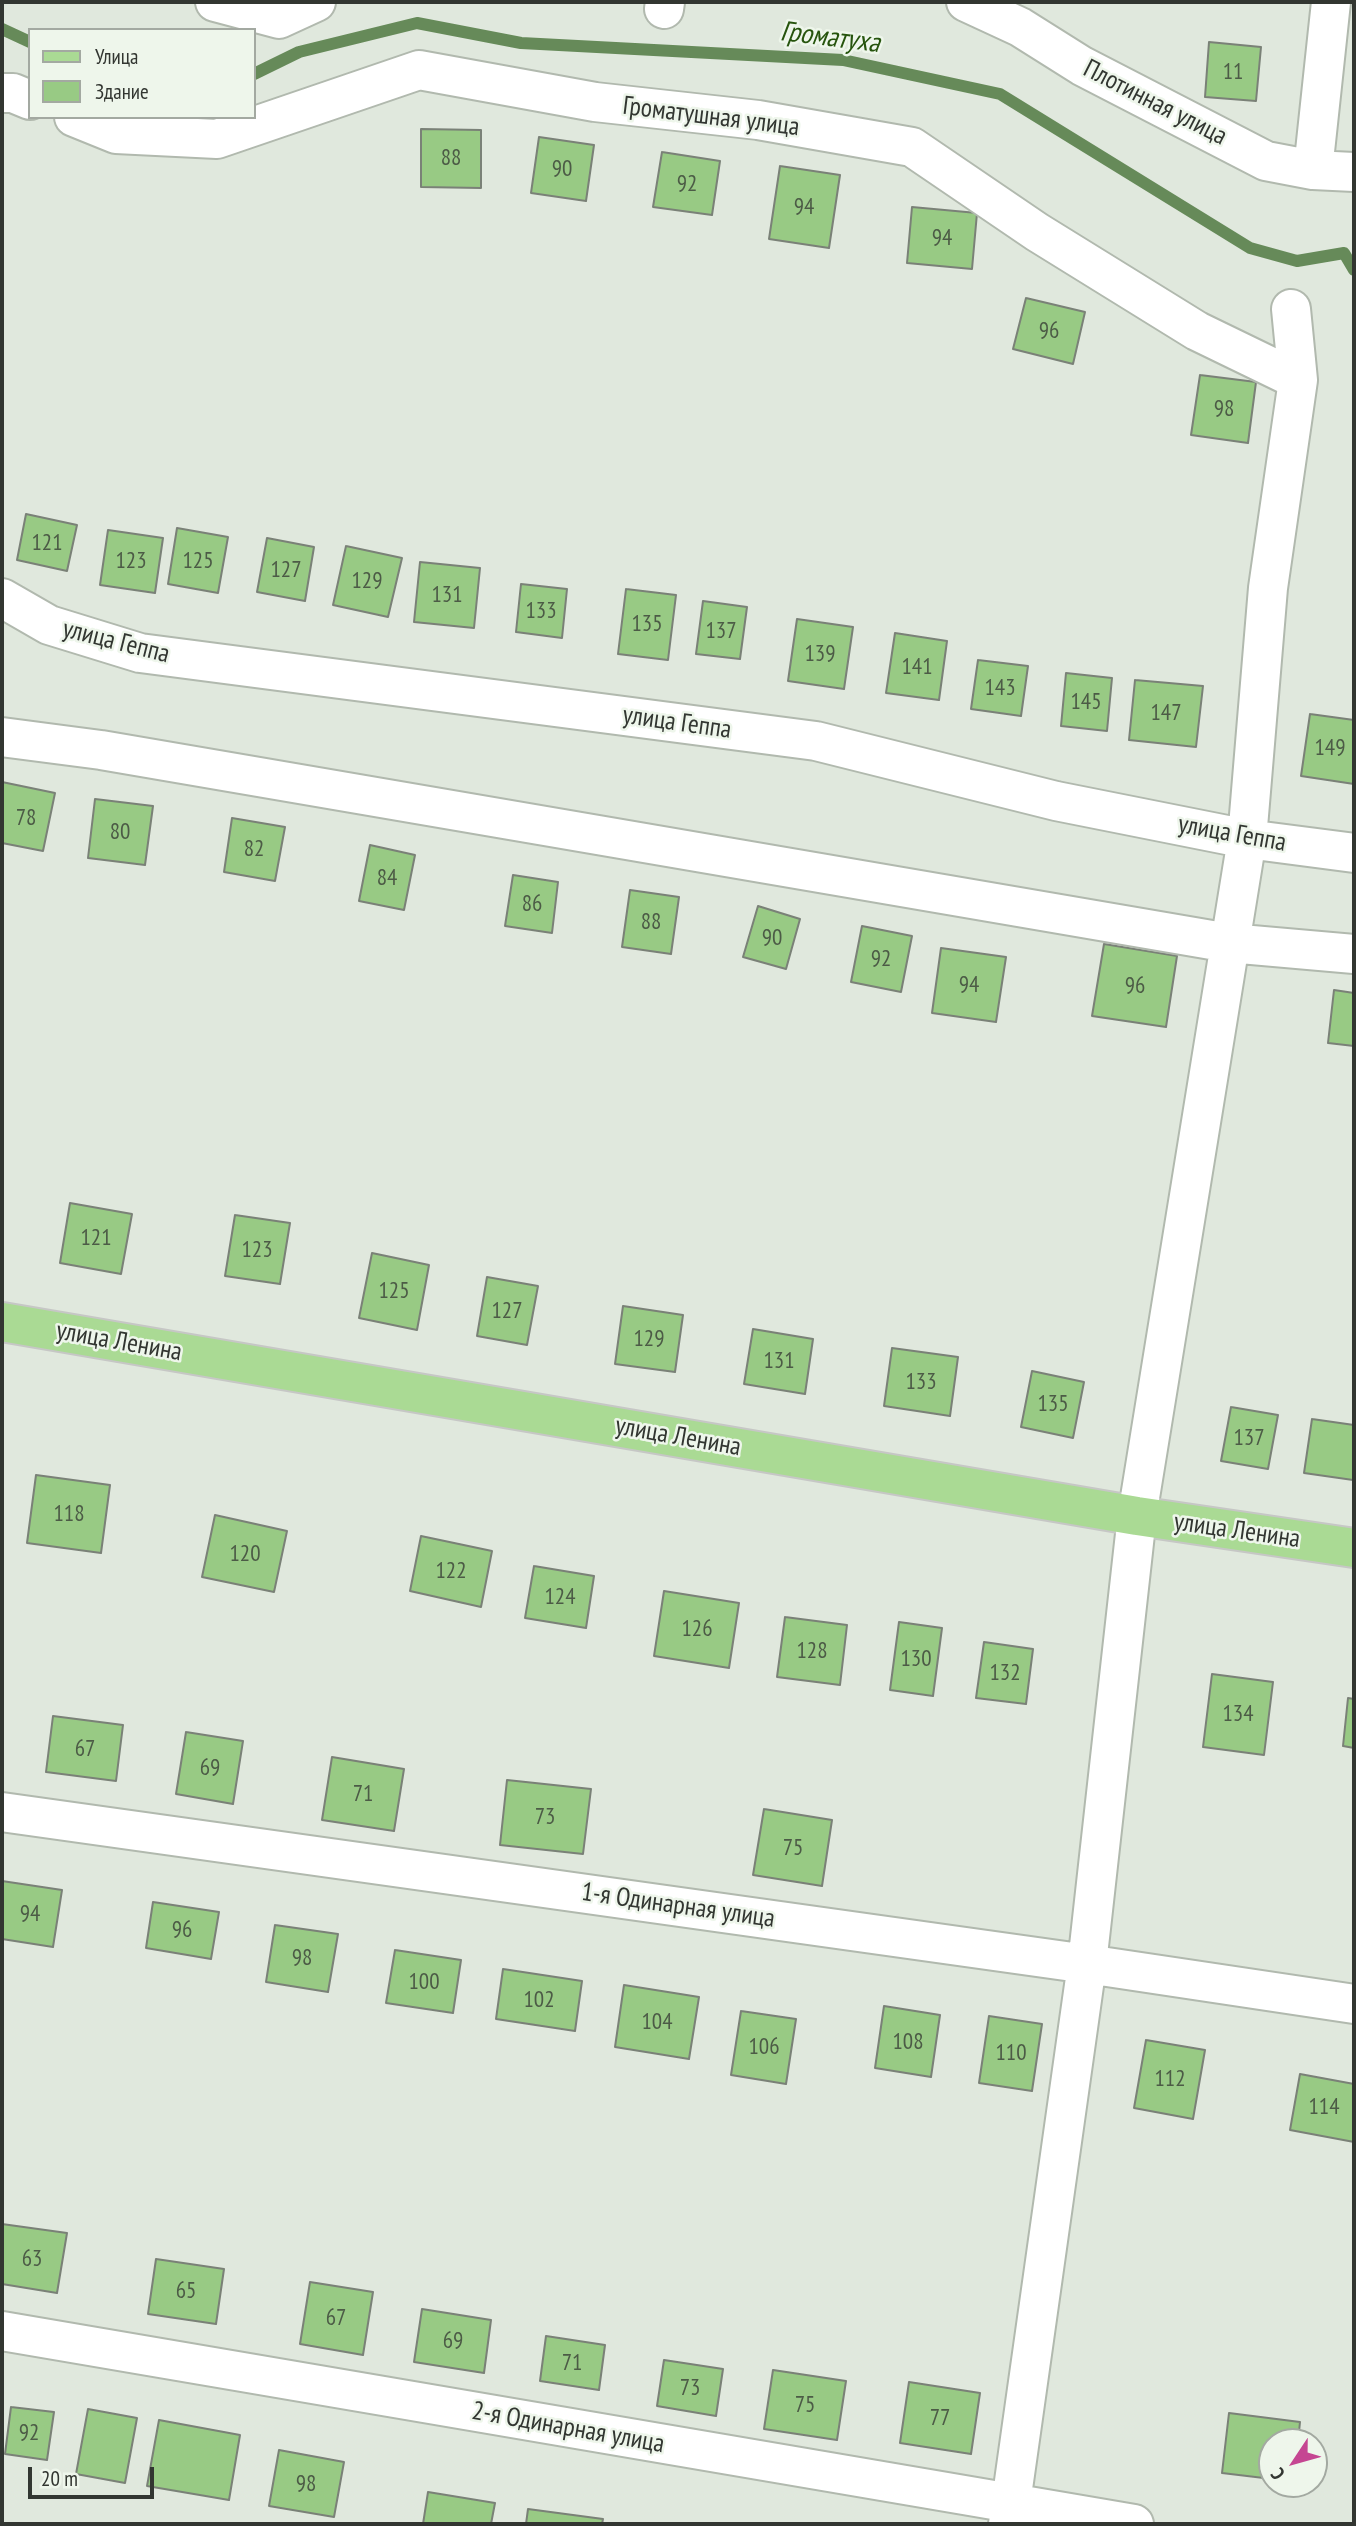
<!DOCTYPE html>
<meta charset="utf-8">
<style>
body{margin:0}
#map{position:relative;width:1356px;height:2526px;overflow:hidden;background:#e0e8dd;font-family:"PT Sans Narrow",sans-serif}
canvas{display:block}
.frame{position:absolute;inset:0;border:4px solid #323631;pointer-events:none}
.legend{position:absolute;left:28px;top:28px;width:228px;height:91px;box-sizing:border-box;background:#eef6eb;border:2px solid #a3a9a1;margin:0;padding:9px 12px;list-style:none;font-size:21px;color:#323631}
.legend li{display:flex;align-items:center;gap:14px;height:35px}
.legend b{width:35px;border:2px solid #a3a9a1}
.north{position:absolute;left:1258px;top:2428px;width:70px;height:70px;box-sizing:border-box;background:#eef6eb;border:2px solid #a3a9a1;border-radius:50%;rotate:234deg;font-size:19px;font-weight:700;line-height:28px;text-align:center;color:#323631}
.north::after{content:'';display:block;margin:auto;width:24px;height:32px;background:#c54692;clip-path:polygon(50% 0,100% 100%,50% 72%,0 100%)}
.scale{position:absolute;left:28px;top:2467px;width:126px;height:32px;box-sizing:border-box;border:4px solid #323631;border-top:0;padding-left:9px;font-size:21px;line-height:24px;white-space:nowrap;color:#323631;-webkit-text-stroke:5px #eef6eb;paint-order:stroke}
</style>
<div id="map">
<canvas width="1356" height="2526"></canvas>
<div class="frame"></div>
<ul class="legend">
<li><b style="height:9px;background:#aada94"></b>Улица</li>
<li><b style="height:19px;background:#98ca84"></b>Здание</li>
</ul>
<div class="north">С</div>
<div class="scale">20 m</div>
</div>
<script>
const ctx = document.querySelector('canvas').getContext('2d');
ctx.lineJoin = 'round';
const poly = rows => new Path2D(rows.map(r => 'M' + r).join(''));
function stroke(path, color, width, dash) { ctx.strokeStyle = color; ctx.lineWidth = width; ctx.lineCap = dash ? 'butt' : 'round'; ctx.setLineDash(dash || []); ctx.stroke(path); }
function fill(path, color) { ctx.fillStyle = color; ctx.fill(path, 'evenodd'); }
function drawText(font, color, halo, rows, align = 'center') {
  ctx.font = font + ' "PT Sans Narrow",sans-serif'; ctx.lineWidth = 5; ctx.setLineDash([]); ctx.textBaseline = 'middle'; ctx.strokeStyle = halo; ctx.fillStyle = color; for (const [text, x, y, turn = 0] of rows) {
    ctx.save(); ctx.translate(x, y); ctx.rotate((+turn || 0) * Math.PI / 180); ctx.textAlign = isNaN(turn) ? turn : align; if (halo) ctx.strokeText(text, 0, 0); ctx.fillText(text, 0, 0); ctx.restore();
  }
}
stroke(poly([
 [2,29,30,42],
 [254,74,299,52,417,23,521,43,843,60,1000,94,1250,248,1297,261,1344,253,1354,270]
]), '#668a59', 12);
const building = poly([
 [1209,42,1261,47,1256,101,1205,97,1209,42],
 [421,129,481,130,481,188,421,187,421,129],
 [539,137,594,145,586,201,531,193,539,137],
 [662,152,720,161,712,215,653,207,662,152],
 [780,166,840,175,829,248,769,239,780,166],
 [912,207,977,213,972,269,907,263,912,207],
 [1026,298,1085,312,1073,364,1013,349,1026,298],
 [1200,375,1256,382,1248,443,1191,435,1200,375],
 [26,514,77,525,67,571,17,560,26,514],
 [177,528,228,537,218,593,168,584,177,528],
 [108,530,163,538,155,593,100,585,108,530],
 [267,538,314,547,305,601,257,592,267,538],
 [346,546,402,558,388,617,333,605,346,546],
 [420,562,480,568,474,628,414,622,420,562],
 [521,584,567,589,562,638,516,632,521,584],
 [626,589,676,595,668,660,618,654,626,589],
 [703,601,747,607,740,659,696,654,703,601],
 [797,619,853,627,844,689,788,681,797,619],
 [895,633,947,641,939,700,886,693,895,633],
 [978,660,1028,666,1021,716,971,709,978,660],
 [1066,673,1112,678,1107,731,1061,726,1066,673],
 [1135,680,1203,686,1196,747,1129,740,1135,680],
 [1310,714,1354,720,1354,784,1301,776,1310,714],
 [2,782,55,793,43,851,2,843,2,782],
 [95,799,153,806,145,865,88,858,95,799],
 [232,818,285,827,275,881,224,872,232,818],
 [370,845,415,855,404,910,359,901,370,845],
 [513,875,558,882,552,933,505,926,513,875],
 [630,890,679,897,671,954,622,947,630,890],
 [758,906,800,919,786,969,743,957,758,906],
 [862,926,912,936,901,992,851,982,862,926],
 [1104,944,1177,956,1166,1027,1092,1016,1104,944],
 [941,948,1006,957,996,1022,932,1013,941,948],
 [1334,990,1354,993,1354,1046,1328,1043,1334,990],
 [70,1203,132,1214,121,1274,60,1263,70,1203],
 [235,1215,290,1223,280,1284,225,1276,235,1215],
 [372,1253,429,1265,417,1330,359,1318,372,1253],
 [487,1277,538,1286,527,1345,477,1336,487,1277],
 [623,1306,683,1315,675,1372,615,1364,623,1306],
 [753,1329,813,1339,805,1394,744,1384,753,1329],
 [892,1348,958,1357,950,1416,884,1406,892,1348],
 [1032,1371,1084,1382,1073,1438,1021,1427,1032,1371],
 [1231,1407,1278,1415,1268,1469,1221,1461,1231,1407],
 [1312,1419,1354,1425,1353,1480,1304,1473,1312,1419],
 [36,1475,110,1485,101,1553,27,1543,36,1475],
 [215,1515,287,1531,274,1592,202,1577,215,1515],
 [421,1536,492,1551,481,1607,410,1591,421,1536],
 [534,1566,594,1576,586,1628,525,1618,534,1566],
 [664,1591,739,1603,729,1668,654,1656,664,1591],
 [785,1617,847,1625,840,1685,777,1677,785,1617],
 [899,1622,942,1628,933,1696,890,1690,899,1622],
 [984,1642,1033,1649,1026,1704,976,1698,984,1642],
 [1212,1674,1273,1682,1264,1755,1203,1747,1212,1674],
 [1348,1698,1354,1699,1354,1748,1343,1746,1348,1698],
 [53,1716,123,1725,116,1781,46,1772,53,1716],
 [186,1732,243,1741,233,1804,176,1794,186,1732],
 [332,1757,404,1769,394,1831,322,1820,332,1757],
 [507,1780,591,1789,583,1854,500,1845,507,1780],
 [764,1809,832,1820,822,1886,753,1875,764,1809],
 [2,1881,62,1890,53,1947,2,1939,2,1881],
 [153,1902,219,1912,211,1959,146,1948,153,1902],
 [275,1925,338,1934,328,1992,266,1982,275,1925],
 [395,1950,461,1960,453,2013,386,2003,395,1950],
 [503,1969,582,1981,575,2031,496,2019,503,1969],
 [624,1985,699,1997,689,2059,615,2047,624,1985],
 [884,2006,940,2015,931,2077,875,2068,884,2006],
 [741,2011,796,2019,786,2084,731,2075,741,2011],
 [989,2016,1042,2024,1032,2091,979,2083,989,2016],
 [1146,2040,1205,2050,1193,2119,1134,2108,1146,2040],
 [1300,2074,1354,2084,1354,2142,1290,2130,1300,2074],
 [2,2224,67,2233,57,2293,2,2284,2,2224],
 [156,2259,224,2269,216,2324,148,2314,156,2259],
 [310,2282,373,2292,363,2355,300,2344,310,2282],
 [422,2309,491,2320,484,2373,414,2362,422,2309],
 [546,2336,605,2345,599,2390,540,2381,546,2336],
 [664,2360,723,2369,716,2416,657,2406,664,2360],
 [773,2370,846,2381,837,2440,764,2429,773,2370],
 [909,2382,980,2393,971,2454,900,2443,909,2382],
 [11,2407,54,2412,47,2460,5,2454,11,2407],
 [88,2409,137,2418,125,2483,76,2474,88,2409],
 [1229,2413,1300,2422,1298,2442,1272,2442,1272,2479,1222,2473,1229,2413],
 [159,2420,240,2435,229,2500,147,2486,159,2420],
 [279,2450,344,2462,334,2517,269,2506,279,2450],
 [428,2492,495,2503,491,2524,423,2524,428,2492],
 [528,2509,603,2519,602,2524,526,2524,528,2509]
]);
fill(building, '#98ca84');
stroke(building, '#7a8177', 2);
const minor = poly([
 [215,2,279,19,316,2],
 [966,2,1020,27,1082,66,1266,161,1313,170,1354,172],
 [664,9,665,2],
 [2,93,13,93,30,100],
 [74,117,116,134,217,139,419,70,595,102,758,120,912,147,1037,232,1197,331,1298,380],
 [1313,170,1331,2],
 [2,598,49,625,140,653,816,741,1056,801,1247,839,1354,853],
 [2,737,101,750,1229,943,1354,954],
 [2,1812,1087,1964,1354,2004],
 [2,2331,1134,2524],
 [1008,2524,1087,1964,1137,1516,1247,839,1268,588,1298,380,1291,309]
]);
const major = poly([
 [2,1322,1137,1516,1354,1548]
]);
stroke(minor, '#b1b9ae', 42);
stroke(major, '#c6c7c5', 42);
stroke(minor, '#fff', 38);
stroke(major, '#aada94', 38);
drawText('23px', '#4c5b46', null, [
 ["11",1233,72],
 ["88",451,158],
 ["90",562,169],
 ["92",687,184],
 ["94",804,207],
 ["94",942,238],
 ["96",1049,331],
 ["98",1224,409],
 ["121",47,543],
 ["123",131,561],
 ["125",198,561],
 ["127",286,570],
 ["129",367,581],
 ["131",447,595],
 ["133",541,611],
 ["135",647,624],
 ["137",721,631],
 ["139",820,654],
 ["141",917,667],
 ["143",1000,688],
 ["145",1086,702],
 ["147",1166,713],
 ["149",1330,748],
 ["78",26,818],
 ["80",120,832],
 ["82",254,849],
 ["84",387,878],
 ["86",532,904],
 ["88",651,922],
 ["90",772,938],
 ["92",881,959],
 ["94",969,985],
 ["96",1135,986],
 ["121",96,1238],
 ["123",257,1250],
 ["125",394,1291],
 ["127",507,1311],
 ["129",649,1339],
 ["131",779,1361],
 ["133",921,1382],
 ["135",1053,1404],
 ["137",1249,1438],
 ["118",69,1514],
 ["120",245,1554],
 ["122",451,1571],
 ["124",560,1597],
 ["126",697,1629],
 ["128",812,1651],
 ["130",916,1659],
 ["132",1005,1673],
 ["134",1238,1714],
 ["67",85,1749],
 ["69",210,1768],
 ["71",363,1794],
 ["73",545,1817],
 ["75",793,1848],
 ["94",30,1914],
 ["96",182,1930],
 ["98",302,1958],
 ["100",424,1982],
 ["102",539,2000],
 ["104",657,2022],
 ["108",908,2042],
 ["106",764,2047],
 ["110",1011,2053],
 ["112",1170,2079],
 ["114",1324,2107],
 ["63",32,2259],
 ["65",186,2291],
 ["67",336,2318],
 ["69",453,2341],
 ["71",572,2363],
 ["73",690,2388],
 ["75",805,2405],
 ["77",940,2418],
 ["92",29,2433],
 ["98",306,2484]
]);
drawText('26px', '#323631', '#eef6eb', [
 ["Плотинная улица",1155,103,27],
 ["Громатушная улица",711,117,7],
 ["улица Геппа",116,642,14],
 ["улица Геппа",677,723,8],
 ["улица Геппа",1232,834,10],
 ["улица Ленина",119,1342,10],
 ["улица Ленина",678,1437,10],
 ["улица Ленина",1237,1531,8],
 ["1-я Одинарная улица",678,1906,8],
 ["2-я Одинарная улица",568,2428,10]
]);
drawText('italic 28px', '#26540d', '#eef6eb', [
 ["Громатуха",830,38,7]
]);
</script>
